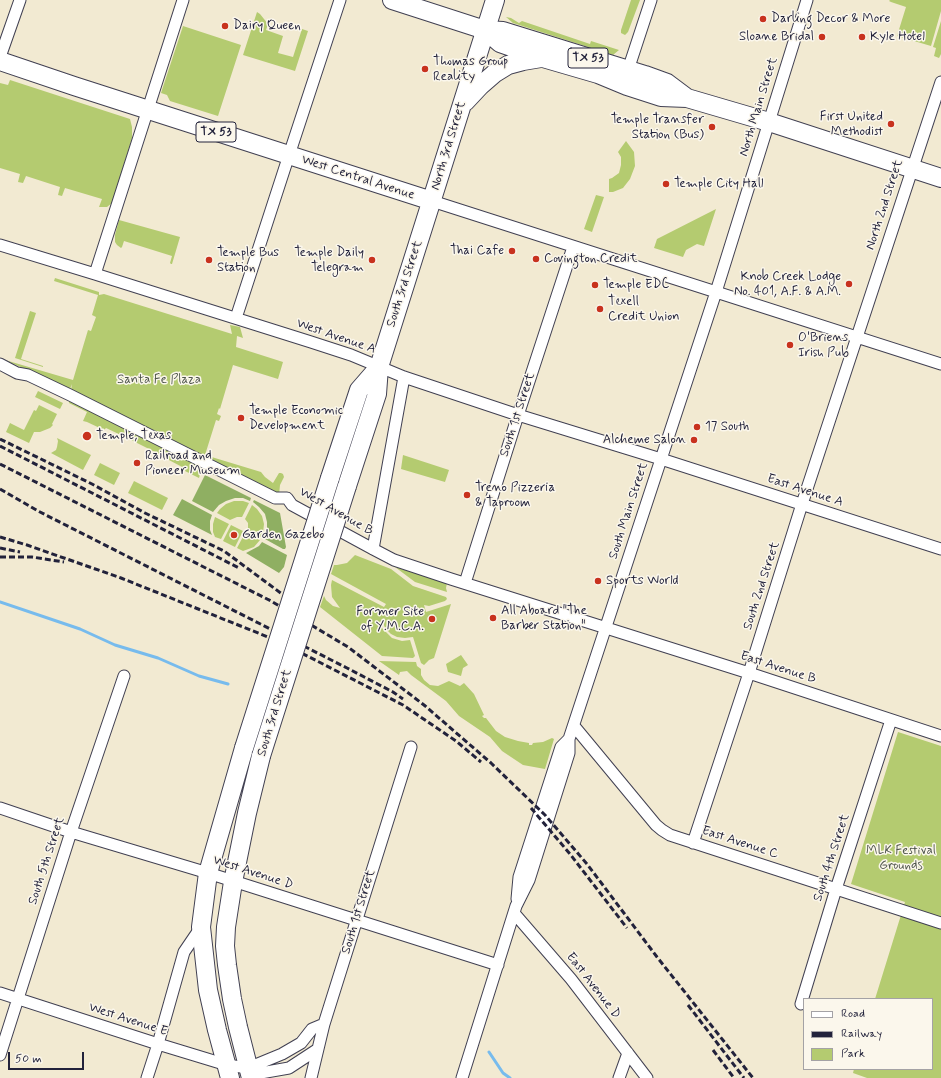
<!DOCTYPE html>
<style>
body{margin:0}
#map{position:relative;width:941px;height:1078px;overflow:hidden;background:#f2ead2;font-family:Mynerve,sans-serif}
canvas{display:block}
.legend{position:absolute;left:803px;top:998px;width:130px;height:72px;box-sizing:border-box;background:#fbf7ec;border:1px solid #a4a2a5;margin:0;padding:5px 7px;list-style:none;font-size:12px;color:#22223b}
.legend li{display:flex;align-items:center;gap:8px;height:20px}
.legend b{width:20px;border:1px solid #a4a2a5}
.scale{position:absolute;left:8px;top:1052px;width:76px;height:18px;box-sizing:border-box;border:2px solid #22223b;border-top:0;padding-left:5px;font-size:12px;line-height:14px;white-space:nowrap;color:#22223b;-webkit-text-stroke:3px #fbf7ec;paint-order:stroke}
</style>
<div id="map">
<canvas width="941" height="1078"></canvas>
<ul class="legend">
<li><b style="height:5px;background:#fff"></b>Road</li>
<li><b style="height:5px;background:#22223b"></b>Railway</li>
<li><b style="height:11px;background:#b4cb70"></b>Park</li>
</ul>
<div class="scale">50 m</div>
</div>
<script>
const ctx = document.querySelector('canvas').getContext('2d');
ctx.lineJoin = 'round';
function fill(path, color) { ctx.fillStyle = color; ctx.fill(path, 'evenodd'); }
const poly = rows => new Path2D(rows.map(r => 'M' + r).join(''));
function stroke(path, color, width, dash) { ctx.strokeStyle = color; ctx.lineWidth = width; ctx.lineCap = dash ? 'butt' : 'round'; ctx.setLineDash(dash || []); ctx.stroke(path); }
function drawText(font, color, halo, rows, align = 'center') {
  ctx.font = font + ' Mynerve,sans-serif'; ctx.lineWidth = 3; ctx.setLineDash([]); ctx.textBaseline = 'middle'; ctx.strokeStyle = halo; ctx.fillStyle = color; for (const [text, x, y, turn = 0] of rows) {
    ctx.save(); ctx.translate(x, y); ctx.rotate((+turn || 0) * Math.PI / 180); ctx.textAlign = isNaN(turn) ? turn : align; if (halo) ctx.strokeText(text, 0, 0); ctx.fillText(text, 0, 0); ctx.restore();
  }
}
fill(poly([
 [631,0,640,0,628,32,625,35,621,33,621,30],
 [890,0,941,0,941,11,931,46,897,36,906,7,891,2,889,1],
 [257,12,260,14,268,24,266,30,283,36,278,53,293,57,302,29,308,31,295,71,243,55],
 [506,17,511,18,519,23,522,21,590,44,591,41,619,50,613,55,513,23],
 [941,21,941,54,939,58,934,56,936,48,933,47],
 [183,26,241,45,218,116,170,101,167,95,161,93],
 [10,80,130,119,132,127,132,138,112,203,107,207,99,207,102,199,65,188,62,196,58,195,60,187,26,176,23,183,18,182,20,174,0,168,0,83,8,85],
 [626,141,634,152,635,166,630,179,623,188,613,192,609,192,609,179,612,178,619,173,621,165,621,157,618,152],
 [596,195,604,197,592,232,584,229],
 [716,209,704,246,697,244,686,250,683,257,654,248,657,239],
 [119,220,180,237,172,264,171,264,170,263,172,256,124,241,122,247,121,248,117,245,115,242,115,235],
 [55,278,99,292,99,295,104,294,232,334,230,325,240,327,243,338,237,336,236,347,283,362,278,379,233,365,220,409,219,408,217,414,221,416,219,421,216,420,205,455,261,472,265,477,273,483,279,473,281,473,283,474,284,477,280,485,279,495,205,457,199,478,185,471,186,469,167,459,167,458,125,437,106,428,104,430,87,422,83,421,87,412,69,403,72,384,70,389,5,360,73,380,88,330,91,331,96,317,92,315,98,295,54,281],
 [30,311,36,313,21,359,43,366,43,367,15,358],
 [38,391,63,403,60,409,35,397],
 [39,405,57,414,52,424,53,425,50,428,40,432,34,432,29,443,6,432,10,423,24,430,34,410,36,411],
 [57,438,91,455,83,470,51,453,56,450,57,447,58,441],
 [403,455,449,470,445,482,401,469],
 [100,463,120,473,114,485,94,475],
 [134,481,168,498,162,510,128,493],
 [234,501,243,501,249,503,242,517,237,517,230,520,217,513,220,509,226,504],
 [252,505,257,509,262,516,264,524,263,533,261,537,248,530,248,523,245,519],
 [215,517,229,524,221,539,215,537,213,532,213,524],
 [231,525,243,531,235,547,223,541],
 [245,533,260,540,254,547,243,551,237,548],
 [355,555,391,569,413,586,446,597,447,599,445,601,429,606,424,605,426,612,451,604,434,658,429,660,424,665,421,663,413,637,405,638,397,637,391,634,385,628,383,622,382,628,392,638,402,641,410,640,415,656,413,658,382,656,320,607,324,596,326,600,333,606,340,608,332,597,331,585,332,580,384,607,386,604,331,574,334,565,337,565,347,563],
 [395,567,447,583,446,588,447,592,415,582],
 [461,655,468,665,463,668,461,676,448,672,446,664],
 [379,661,416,662,417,666,421,669,421,675,424,680,430,685,438,686,449,681,460,686,464,683,474,694,484,715,482,716,484,718,486,718,496,731,505,737,518,741,529,743,529,745,532,745,533,743,543,742,552,738,554,739,545,769,523,765,502,751,490,737,459,716,446,701,411,675,407,671,400,672,399,675],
 [898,732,941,746,941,1078,867,1078,853,1073,854,1069,932,1069,932,999,875,999,905,902,851,884]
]), '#b4cb70');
fill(poly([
 [205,475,251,498,250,501,243,498,235,498,226,501,219,505,213,512,192,501],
 [182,499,212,515,210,521,210,530,212,535,173,515],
 [254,500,280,513,286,547,285,549,283,549,265,539,267,531,267,522,265,514,259,507,253,502],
 [262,542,287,555,284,567,279,573,246,553,259,546]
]), '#8faf62');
stroke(poly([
 [0,602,80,629,115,645,158,658,199,676,228,684],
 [489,1052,503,1073,510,1078]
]), '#77bbed', 3);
const minor = poly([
 [0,57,20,0],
 [628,70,651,0],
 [432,201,941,364],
 [0,245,95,274,311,342,351,355,404,377,518,415,661,459,941,549],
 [95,274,183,0],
 [236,318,289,155,340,0],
 [0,364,17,373,28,375,70,395,275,498,287,498,292,505,373,549,394,560,451,579,749,673,941,736],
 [373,549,404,377],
 [465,583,518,415,573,247],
 [574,726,656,825,662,830,670,835,941,923],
 [0,808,71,832,208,873,498,965],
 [693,843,749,673,802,504,941,82],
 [517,899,519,877,561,747,569,739],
 [514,913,571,979,647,1078],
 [0,993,158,1044,227,1065,248,1068,261,1073,289,1068,318,1049],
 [801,1004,836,889,891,720],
 [0,1055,71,832,124,676],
 [248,1068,282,1054,301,1043,312,1029,324,1024],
 [147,1078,158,1044,184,952,201,927],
 [311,1078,324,1024,411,747],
 [462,1078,516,906,529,880,569,753,569,739,716,292,807,0],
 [619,1078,628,1053]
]);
const primary = poly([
 [392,0,485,30,503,31,645,75,667,83,687,98],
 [485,30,500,43,543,58,598,74,627,86,661,97,687,98,769,122,941,178],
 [0,61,74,86,432,201],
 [465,102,480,86,495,73,508,65,523,61,541,58],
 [330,478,359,390,379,367],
 [347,486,377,394,379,367,495,0],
 [230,1078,217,1030,208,990,201,927,208,873,244,748],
 [251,1078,238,1027,232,999,227,965,225,946,226,927,233,882,247,813,261,756]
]);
stroke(minor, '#414052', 13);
stroke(primary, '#414052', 20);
stroke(minor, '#fff', 11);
stroke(primary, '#fff', 18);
stroke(poly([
 [0,439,92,484,145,513,224,551,282,594],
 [0,446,239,568],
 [0,464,271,601,348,647,424,705,491,763,545,815,587,864,657,957,753,1078],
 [0,489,38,511,347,668,393,692,403,699],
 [0,537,27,545,121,578,278,641,403,705,456,741,481,762],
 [0,548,20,552],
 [0,557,32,557,64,562],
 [531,808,570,854,627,928],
 [688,1005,744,1078],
 [713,1050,734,1078]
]), '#22223b', 3, [6, 3]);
const primaryBridge = poly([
 [244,748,330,478],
 [261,756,347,486]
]);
stroke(primaryBridge, '#414052', 20, []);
stroke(primaryBridge, '#fff', 18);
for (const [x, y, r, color] of [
 [763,19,4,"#c8321e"],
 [225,26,4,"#c8321e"],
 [822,37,4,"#c8321e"],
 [862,37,4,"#c8321e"],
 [425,69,4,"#c8321e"],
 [891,124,4,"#c8321e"],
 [712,127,4,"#c8321e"],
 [666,184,4,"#c8321e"],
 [512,251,4,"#c8321e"],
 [536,259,4,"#c8321e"],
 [209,260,4,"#c8321e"],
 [372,260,4,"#c8321e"],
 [849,284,4,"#c8321e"],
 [595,285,4,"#c8321e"],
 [600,309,4,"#c8321e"],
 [790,345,4,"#c8321e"],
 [241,418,4,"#c8321e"],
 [697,427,4,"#c8321e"],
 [87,436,5,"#c8321e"],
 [694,440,4,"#c8321e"],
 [137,463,4,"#c8321e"],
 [467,495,4,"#c8321e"],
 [234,535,4,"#c8321e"],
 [598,581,4,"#c8321e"],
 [493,618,4,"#c8321e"],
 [432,619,4,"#c8321e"]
]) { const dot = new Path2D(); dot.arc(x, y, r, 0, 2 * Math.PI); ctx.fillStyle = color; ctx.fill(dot); stroke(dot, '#fbf7ec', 1.5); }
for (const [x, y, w] of [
 [588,58,40],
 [216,132,40]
]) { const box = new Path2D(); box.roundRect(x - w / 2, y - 10, w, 20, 3); ctx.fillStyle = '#fbf7ec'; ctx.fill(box); stroke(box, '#22223b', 1); }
drawText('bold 12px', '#22223b', null, [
 ["TX 53",588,58],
 ["TX 53",216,132]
]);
drawText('13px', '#22223b', '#fbf7ec', [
 ["Darling Decor & More",771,19],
 ["Dairy Queen",233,26],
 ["Sloane Bridal",814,37,"right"],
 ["Kyle Hotel",870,37],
 ["Thomas Group",433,62],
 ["Reality",433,77],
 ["First United",883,117,"right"],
 ["Methodist",883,132,"right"],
 ["Temple Transfer",704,120,"right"],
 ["Station (Bus)",704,135,"right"],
 ["Temple City Hall",674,184],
 ["Thai Cafe",504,251,"right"],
 ["Temple Bus",217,253],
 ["Station",217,268],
 ["Temple Daily",364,253,"right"],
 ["Telegram",364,268,"right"],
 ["Covington Credit",544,259],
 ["Knob Creek Lodge",841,277,"right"],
 ["No. 401, A.F. & A.M.",841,292,"right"],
 ["Temple EDC",603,285],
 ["Texell",608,302],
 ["Credit Union",608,317],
 ["O'Briens",798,338],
 ["Irish Pub",798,353],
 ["Temple Economic",249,411],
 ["Development",249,426],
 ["17 South",705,427],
 ["Temple, Texas",96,436],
 ["Alcheme Salon",686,440,"right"],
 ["Railroad and",145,456],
 ["Pioneer Museum",145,471],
 ["Treno Pizzeria",475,488],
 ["& Taproom",475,503],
 ["Garden Gazebo",242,535],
 ["Sports World",606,581],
 ["All Aboard \"The",501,611],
 ["Barber Station\"",501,626],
 ["Former Site",424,612,"right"],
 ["of Y.M.C.A.",424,627,"right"]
], 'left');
drawText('13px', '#22223b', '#fbf7ec', [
 ["North Main Street",759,107,-73],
 ["North 3rd Street",449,146,-73],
 ["West Central Avenue",358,178,18],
 ["North 2nd Street",885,205,-72],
 ["South 3rd Street",405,284,-72],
 ["West Avenue A",336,337,19],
 ["South 1st Street",518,415,-72],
 ["East Avenue A",805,491,18],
 ["South Main Street",629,511,-72],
 ["West Avenue B",336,512,30],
 ["South 2nd Street",762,586,-72],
 ["East Avenue B",778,668,18],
 ["South 3rd Street",275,713,-73],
 ["East Avenue C",740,843,18],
 ["South 4th Street",832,858,-72],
 ["South 5th Street",47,861,-72],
 ["West Avenue D",253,873,18],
 ["South 1st Street",359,912,-73],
 ["East Avenue D",593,986,52],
 ["West Avenue E",128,1020,18]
]);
drawText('13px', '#4e554b', '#fbf7ec', [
 ["Santa Fe Plaza",159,380],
 ["MLK Festival",901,851],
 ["Grounds",901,866]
]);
</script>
